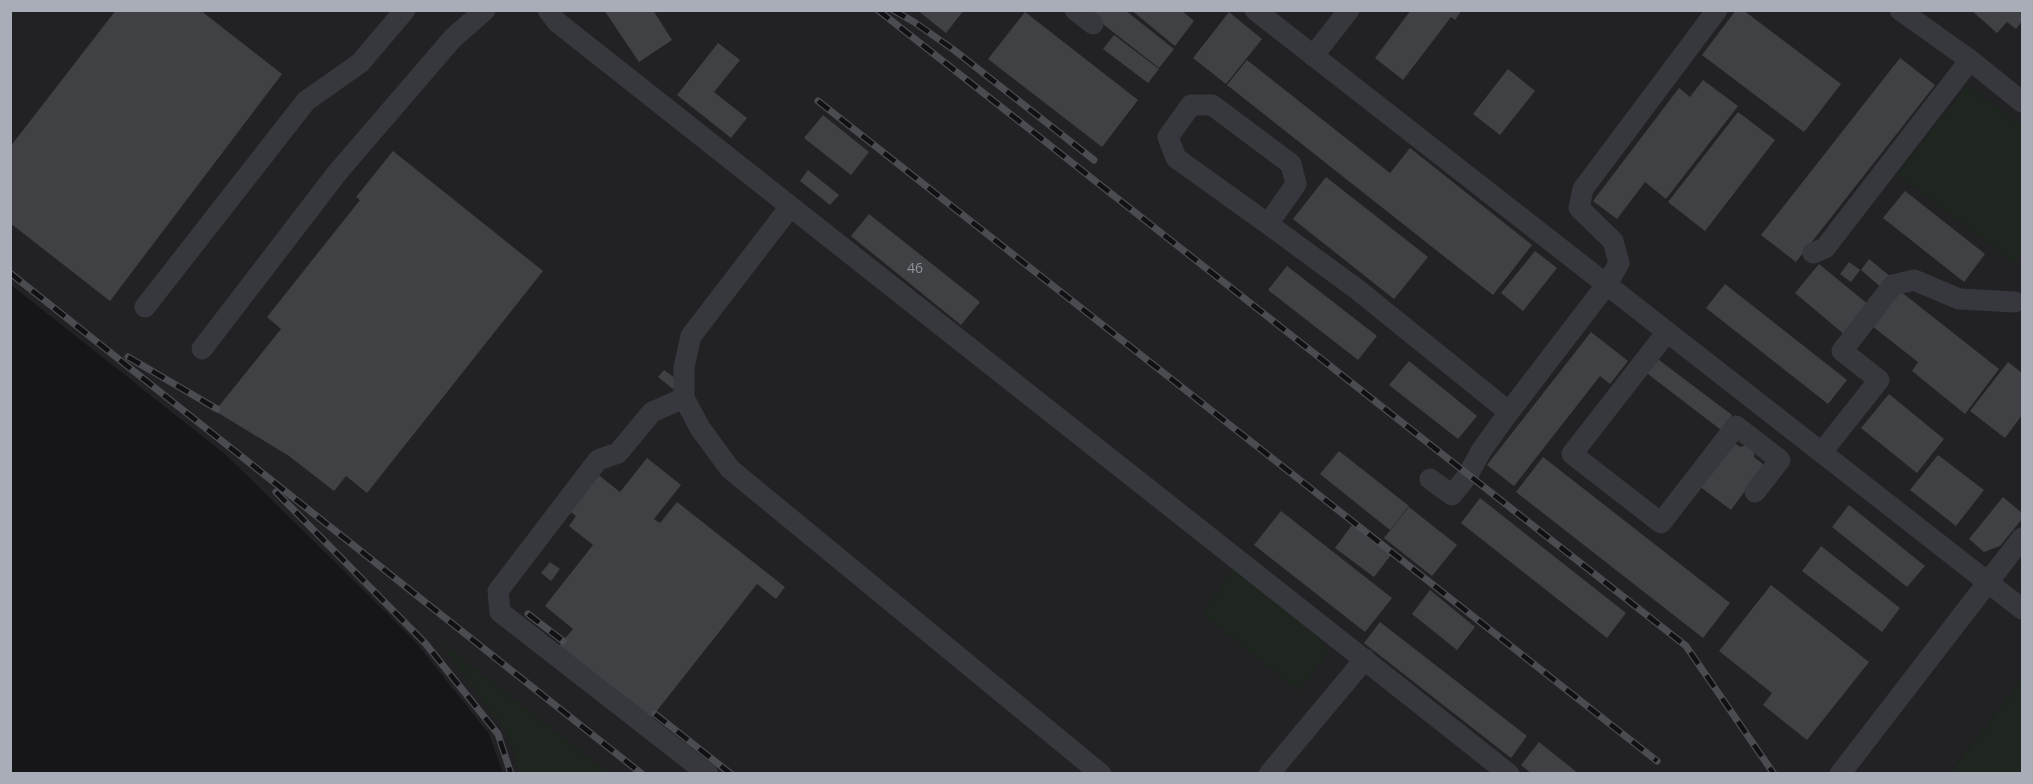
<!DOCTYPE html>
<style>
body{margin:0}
#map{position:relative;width:2033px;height:784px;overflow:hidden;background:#161618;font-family:"Open Sans",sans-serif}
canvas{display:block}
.frame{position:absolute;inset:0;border:12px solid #a8adb8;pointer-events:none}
</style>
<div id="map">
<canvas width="2033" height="784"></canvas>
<div class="frame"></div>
</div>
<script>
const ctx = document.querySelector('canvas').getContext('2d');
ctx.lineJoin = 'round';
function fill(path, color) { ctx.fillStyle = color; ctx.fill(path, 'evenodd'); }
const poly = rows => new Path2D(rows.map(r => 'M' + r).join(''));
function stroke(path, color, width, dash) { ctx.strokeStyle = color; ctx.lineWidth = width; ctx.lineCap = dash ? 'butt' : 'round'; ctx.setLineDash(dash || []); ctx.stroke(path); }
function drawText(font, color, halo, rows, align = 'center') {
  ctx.font = font + ' "Open Sans",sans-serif'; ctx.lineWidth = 6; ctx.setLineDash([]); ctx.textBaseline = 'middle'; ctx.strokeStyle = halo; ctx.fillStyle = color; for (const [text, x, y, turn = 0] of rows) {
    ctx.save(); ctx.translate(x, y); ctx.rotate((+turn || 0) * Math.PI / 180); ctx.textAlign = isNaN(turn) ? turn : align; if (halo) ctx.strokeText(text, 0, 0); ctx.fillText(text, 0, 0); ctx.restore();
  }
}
fill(poly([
 [10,11,2022,11,2022,679,1950,773,503,773,489,734,414,640,226,455,11,285]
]), '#222225');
fill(poly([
 [1968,85,2022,126,2022,255,2015,264,1897,174],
 [1235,566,1314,631,1328,652,1299,691,1202,614],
 [436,638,609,773,520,773,508,734],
 [2022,679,2022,773,1950,773]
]), '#1e261f');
fill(poly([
 [116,10,200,10,282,74,110,301,10,223,10,147],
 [604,10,653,10,672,40,639,62],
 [917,10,964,10,946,33],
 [1085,10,1125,10,1174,49,1159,68],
 [1131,10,1181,10,1194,21,1175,46],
 [1411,10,1462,10,1455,20,1451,17,1403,80,1375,58],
 [1736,10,1743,10,1841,84,1804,132,1702,55],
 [1971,10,2022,10,2022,21,2016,29,2007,22,1997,33],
 [1025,12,1138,100,1102,147,988,59],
 [1229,12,1262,39,1226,84,1193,58],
 [1114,35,1159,69,1148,83,1103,49],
 [718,43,740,60,714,92,747,118,731,138,677,95],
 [1900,58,1935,85,1796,262,1761,235],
 [1247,60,1390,173,1410,148,1532,245,1493,295,1227,85],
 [1508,69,1535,91,1500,135,1473,114],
 [1703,80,1738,106,1666,199,1645,182,1617,219,1593,201,1679,88,1690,97],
 [1738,112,1775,140,1705,231,1668,202],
 [823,115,869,152,851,175,804,138],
 [393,151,543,271,367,493,346,476,334,491,289,456,215,411,281,329,267,317,360,200,356,197],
 [808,170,839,195,830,205,800,181],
 [1326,177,1428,257,1394,299,1293,219],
 [1905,191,1985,254,1964,282,1883,218],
 [869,214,980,302,961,325,851,236],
 [1535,251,1557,268,1523,311,1501,293],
 [1869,259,1891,277,1882,288,1861,270],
 [1849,262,1860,270,1851,282,1840,274],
 [1819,264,1869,305,1845,335,1795,293],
 [1287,266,1377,336,1358,360,1268,290],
 [1725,284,1847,380,1828,404,1706,308],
 [1900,291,1999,369,1965,414,1912,371,1918,362,1872,326],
 [1591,332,1628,361,1610,384,1600,376,1514,486,1487,465],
 [1655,357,1732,415,1721,430,1644,371],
 [1409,361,1477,416,1458,439,1389,385],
 [2008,362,2022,373,2022,415,2005,438,1970,411],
 [664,370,679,381,673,389,658,377],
 [1889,394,1944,439,1917,473,1861,428],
 [1732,441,1740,447,1746,445,1754,451,1754,457,1764,465,1731,510,1699,486],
 [1339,451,1409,506,1390,530,1320,474],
 [1938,455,1984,490,1956,526,1910,490],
 [1543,457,1730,603,1703,638,1516,492],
 [647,458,681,485,654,519,660,523,677,502,785,587,776,599,757,584,648,722,556,649,573,629,545,606,593,545,569,526,576,516,568,510,596,473,620,492],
 [2003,497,2022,513,2022,519,2000,546,1984,552,1969,539],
 [1480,498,1626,613,1607,638,1461,523],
 [1849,505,1925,566,1907,587,1832,527],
 [1409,507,1457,545,1432,576,1384,538],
 [1281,511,1392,598,1365,632,1254,545],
 [1352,525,1391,555,1374,577,1335,548],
 [1821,546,1900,608,1882,632,1802,571],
 [550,562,560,569,551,581,541,573],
 [1771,585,1869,662,1807,740,1763,705,1772,693,1719,651],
 [1430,590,1475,627,1457,650,1412,614],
 [1380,622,1527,736,1511,758,1364,643],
 [1539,742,1579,774,1532,774,1521,765]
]), '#404145');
stroke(poly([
 [548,10,557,22,1509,774],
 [1075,10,1093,24],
 [1255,10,2022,609],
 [1900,10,1970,60,2022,102],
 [1313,56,1349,10],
 [790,207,691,336,684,367,684,398,700,428,730,469,1101,774],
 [1268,224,1296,184,1291,164,1212,105,1191,105,1168,137,1176,158,1268,224,1358,290,1509,412],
 [1813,253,1825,248,1970,60],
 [145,307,306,101,360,63,405,10],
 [1667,332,1572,454,1661,523,1736,426,1780,460,1755,492],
 [202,349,337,173,453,38,485,10],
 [684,398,652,412,618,453,598,460,498,591,500,612,708,774],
 [1822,452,1879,380,1842,351,1893,285,1914,280,1959,299,2015,302],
 [1430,479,1452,495,1468,475,1481,451,1509,412,1607,284,1619,263,1613,241,1579,208,1583,189,1717,10],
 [1269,774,1365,659],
 [1840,774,2022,538]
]), '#37383d', 21);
const rail = poly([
 [878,10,1686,646,1774,774],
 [893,10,914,22,954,50,1094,160],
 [818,101,1657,761],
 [10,273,642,774],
 [128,357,217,409],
 [276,492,425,643,498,734,511,774],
 [528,614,563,641],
 [655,714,731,774]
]);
stroke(rail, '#4a4c52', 7);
stroke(rail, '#111113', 4.5, [14]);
drawText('14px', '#8e929b', null, [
 ["46",915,269]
]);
</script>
